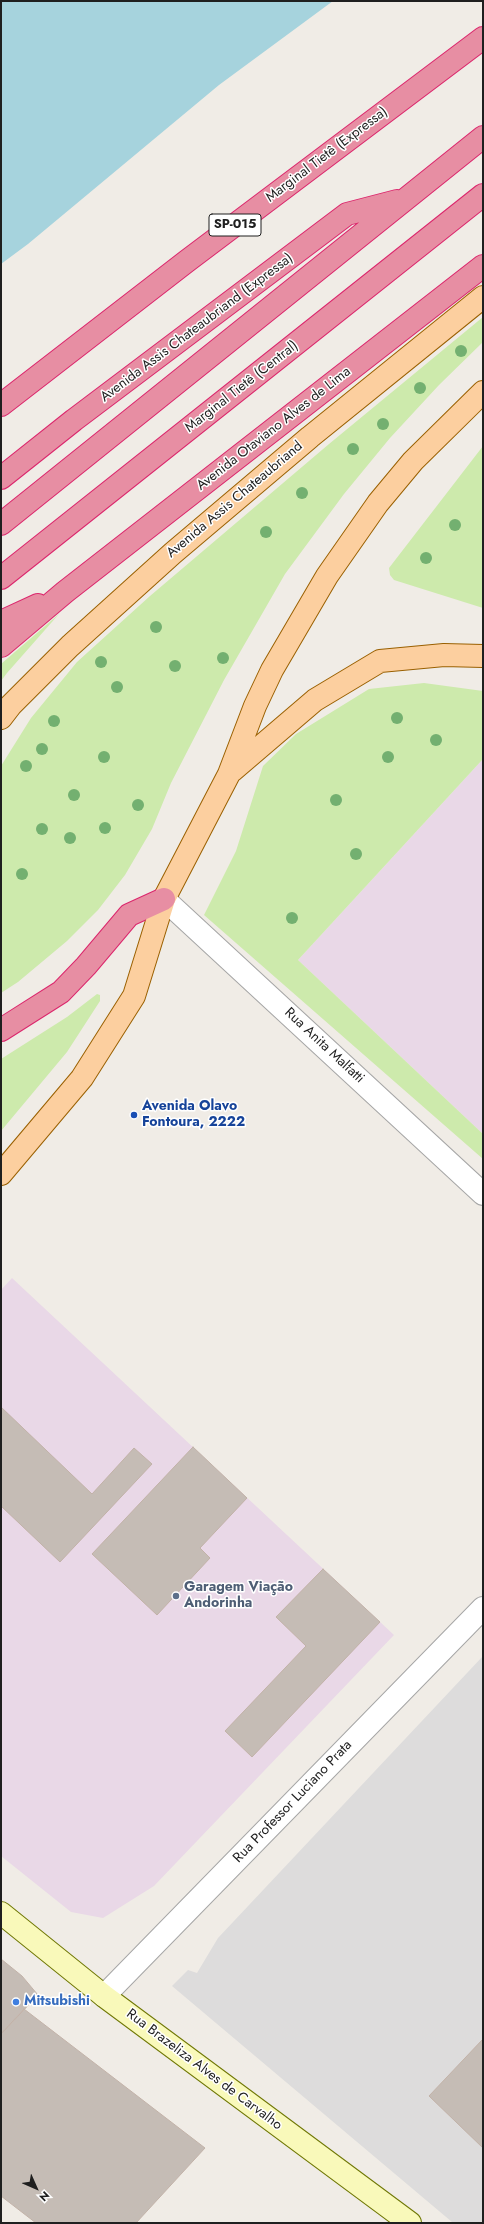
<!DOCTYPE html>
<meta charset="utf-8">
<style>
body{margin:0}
#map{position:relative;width:484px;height:2224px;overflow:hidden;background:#f0ece6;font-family:Jost,sans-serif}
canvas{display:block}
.frame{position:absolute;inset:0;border:2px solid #1f1f1f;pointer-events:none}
.north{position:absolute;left:16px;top:2168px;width:40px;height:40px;-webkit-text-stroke:3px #fff;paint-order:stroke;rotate:135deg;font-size:11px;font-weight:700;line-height:16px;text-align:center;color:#1f1f1f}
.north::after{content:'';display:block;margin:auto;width:14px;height:18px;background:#1f1f1f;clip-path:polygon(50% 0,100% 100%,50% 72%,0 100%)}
</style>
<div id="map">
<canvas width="484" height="2224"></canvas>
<div class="frame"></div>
<div class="north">N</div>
</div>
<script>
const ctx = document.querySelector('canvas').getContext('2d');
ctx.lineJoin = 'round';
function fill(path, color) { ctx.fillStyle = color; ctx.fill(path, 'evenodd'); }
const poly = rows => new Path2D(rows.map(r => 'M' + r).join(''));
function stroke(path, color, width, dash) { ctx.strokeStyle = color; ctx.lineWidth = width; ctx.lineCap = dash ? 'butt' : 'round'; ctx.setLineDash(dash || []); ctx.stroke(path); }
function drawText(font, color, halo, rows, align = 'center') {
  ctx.font = font + ' Jost,sans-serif'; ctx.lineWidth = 3; ctx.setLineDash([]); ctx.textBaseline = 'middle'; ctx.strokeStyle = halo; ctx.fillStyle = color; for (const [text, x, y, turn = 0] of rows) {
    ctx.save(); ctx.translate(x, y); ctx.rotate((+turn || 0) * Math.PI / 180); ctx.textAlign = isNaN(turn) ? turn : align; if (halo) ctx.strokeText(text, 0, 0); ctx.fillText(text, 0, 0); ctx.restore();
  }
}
fill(poly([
 [483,1656,483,2223,464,2223,452,2222,172,1986,188,1970,197,1973,218,1938]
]), '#dddcdc');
fill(poly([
 [483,759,483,1134,298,960],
 [12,1278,394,1635,154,1886,103,1918,71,1912,1,1856,1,1290]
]), '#e9d8e7');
fill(poly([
 [483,317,483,342,439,385,390,438,344,494,285,574,224,680,171,783,152,829,125,875,98,910,67,941,18,982,1,993,1,766,31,718,77,662,150,596,329,444],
 [483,446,483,608,394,580,390,575,389,568],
 [59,614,7,673,1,681,1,664],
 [424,683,483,691,483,759,298,960,483,1134,483,1159,204,915,236,851,263,766,296,734,369,689],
 [97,994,100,995,100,1001,67,1052,1,1131,1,1059,67,1017]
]), '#cdeaac');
fill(poly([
 [1,1,333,1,219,85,28,244,1,264]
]), '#a6d3dd');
const building = poly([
 [1,1407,92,1494,134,1448,152,1464,60,1562,1,1506,1,1407],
 [193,1447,247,1498,200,1548,210,1558,157,1615,92,1554,193,1447],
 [323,1569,380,1622,252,1757,225,1731,306,1646,276,1617,323,1569],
 [1,1959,22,1976,38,1995,1,2034,1,1959],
 [24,2009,205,2148,136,2223,36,2223,1,2196,1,2034,24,2009],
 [483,2039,483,2148,429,2096,483,2039]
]);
fill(building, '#c5bcb5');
stroke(building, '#c2b2a8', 1);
const street = poly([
 [164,899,483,1194],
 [104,1996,483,1608]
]);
const secondary = poly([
 [1,1913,104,1996,410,2223]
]);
const primary = poly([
 [1,718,11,705,70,646,173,553,310,437,483,297],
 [232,771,315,700,380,661,444,655,483,656],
 [1,1174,82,1078,134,996,164,899,229,774,255,706,272,670,327,576,378,503,413,461,483,392]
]);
const highway = poly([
 [1,405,187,261,483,38],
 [1,478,74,420,347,214,397,201],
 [1,524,483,137],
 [1,578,483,195],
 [1,622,38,605],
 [1,646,65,592,483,266],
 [1,1030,61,992,86,966,129,915,164,899]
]);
stroke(street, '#a6a6a6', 24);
stroke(secondary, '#707805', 24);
stroke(primary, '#9a6001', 24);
stroke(highway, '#db266c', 24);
stroke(street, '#fff', 22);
stroke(secondary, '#f9f9ba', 22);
stroke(primary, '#fccf9f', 22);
stroke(highway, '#e78ea3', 22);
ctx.fillStyle = '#73b070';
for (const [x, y] of [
 [461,351],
 [420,388],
 [383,424],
 [353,449],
 [302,493],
 [455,525],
 [266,532],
 [426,558],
 [156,627],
 [223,658],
 [101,662],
 [175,666],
 [117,687],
 [397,718],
 [54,721],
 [436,740],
 [42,749],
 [104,757],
 [388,757],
 [26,766],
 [74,795],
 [336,800],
 [138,805],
 [105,828],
 [42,829],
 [70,838],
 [356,854],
 [22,874],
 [292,918]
]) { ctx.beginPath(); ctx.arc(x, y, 6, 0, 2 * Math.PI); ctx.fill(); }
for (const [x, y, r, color] of [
 [134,1115,4,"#1a4fb4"],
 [176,1596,4,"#5c6f8a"],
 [16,2002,4,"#3f7fe0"]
]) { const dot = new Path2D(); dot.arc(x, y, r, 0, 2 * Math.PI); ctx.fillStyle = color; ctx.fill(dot); stroke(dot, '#fff', 1.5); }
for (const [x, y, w] of [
 [235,225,52]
]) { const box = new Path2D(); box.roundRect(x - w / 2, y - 11, w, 22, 3); ctx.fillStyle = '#fff'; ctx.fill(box); stroke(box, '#1f1f1f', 1); }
drawText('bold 13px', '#1f1f1f', null, [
 ["SP-015",235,225]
]);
drawText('14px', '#1f1f1f', '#fff', [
 ["Marginal Tietê (Expressa)",327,155,-37],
 ["Avenida Assis Chateaubriand (Expressa)",197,328,-37],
 ["Marginal Tietê (Central)",242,387,-38],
 ["Avenida Otaviano Alves de Lima",274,429,-38],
 ["Avenida Assis Chateaubriand",235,500,-40],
 ["Rua Anita Malfatti",324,1046,43],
 ["Rua Professor Luciano Prata",293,1802,-46],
 ["Rua Brazeliza Alves de Carvalho",204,2070,37]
]);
drawText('bold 14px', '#164399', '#fff', [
 ["Avenida Olavo",142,1107],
 ["Fontoura, 2222",142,1123]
], 'left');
drawText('bold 14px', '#4e5e75', '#fff', [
 ["Garagem Viação",184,1588],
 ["Andorinha",184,1604]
], 'left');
drawText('bold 14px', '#366cbe', '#fff', [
 ["Mitsubishi",24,2002]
], 'left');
</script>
